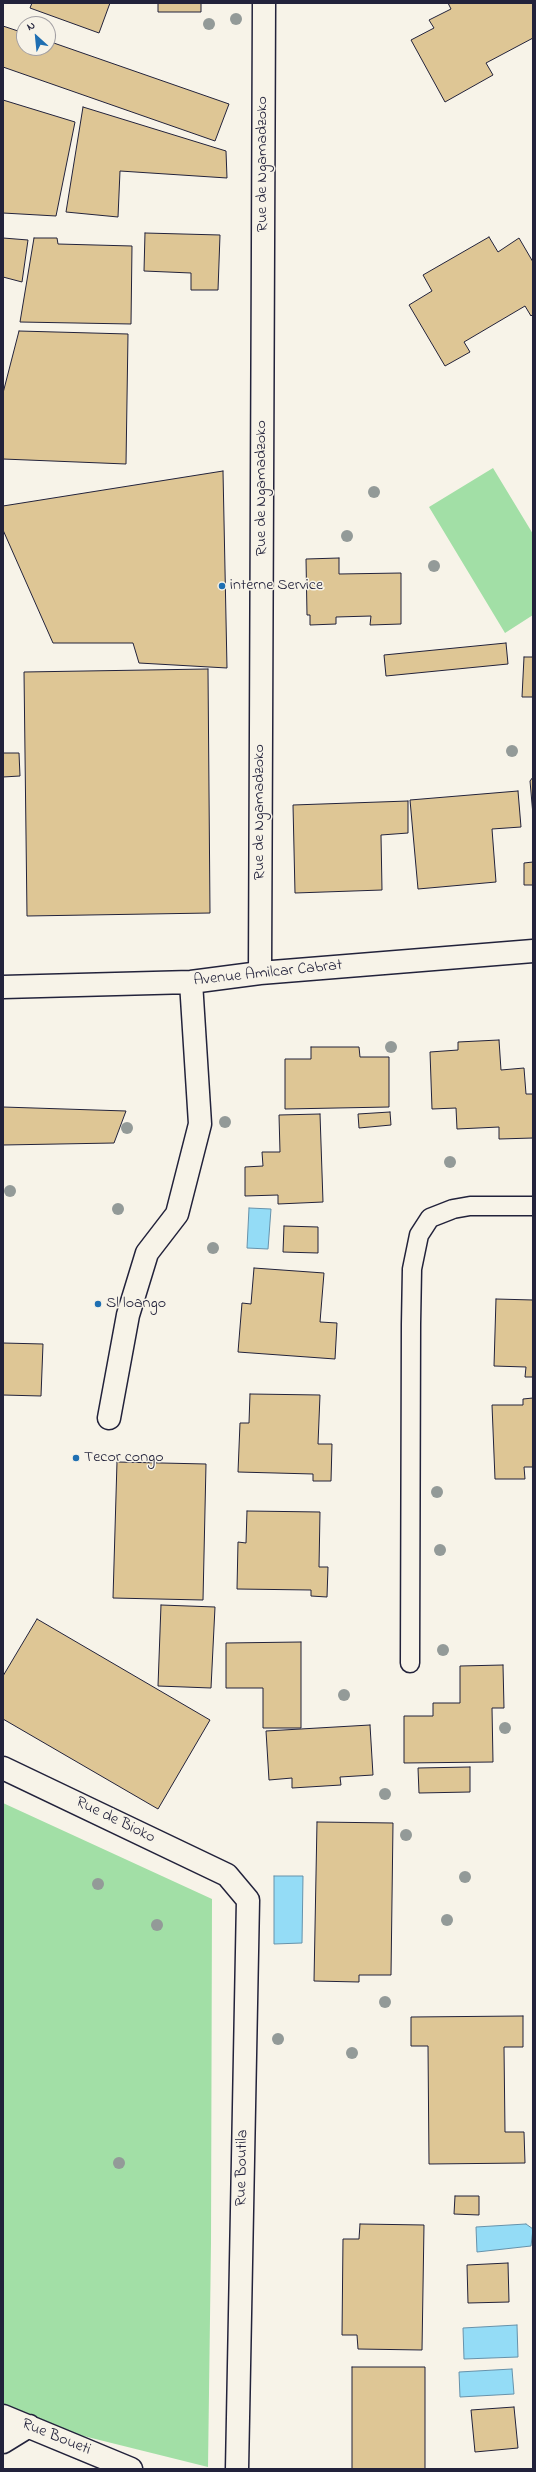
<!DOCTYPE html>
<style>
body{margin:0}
#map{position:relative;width:536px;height:2472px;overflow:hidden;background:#f7f3e8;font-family:"Indie Flower",sans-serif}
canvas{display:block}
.frame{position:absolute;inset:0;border:4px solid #22223b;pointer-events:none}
.north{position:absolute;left:16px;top:16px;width:40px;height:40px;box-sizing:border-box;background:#f7f3e8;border:1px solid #a29fa3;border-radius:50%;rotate:333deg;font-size:11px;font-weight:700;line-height:16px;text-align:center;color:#22223b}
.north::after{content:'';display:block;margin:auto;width:14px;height:18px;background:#1f6fb2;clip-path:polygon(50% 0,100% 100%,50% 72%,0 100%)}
</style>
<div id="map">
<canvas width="536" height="2472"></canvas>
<div class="frame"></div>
<div class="north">N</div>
</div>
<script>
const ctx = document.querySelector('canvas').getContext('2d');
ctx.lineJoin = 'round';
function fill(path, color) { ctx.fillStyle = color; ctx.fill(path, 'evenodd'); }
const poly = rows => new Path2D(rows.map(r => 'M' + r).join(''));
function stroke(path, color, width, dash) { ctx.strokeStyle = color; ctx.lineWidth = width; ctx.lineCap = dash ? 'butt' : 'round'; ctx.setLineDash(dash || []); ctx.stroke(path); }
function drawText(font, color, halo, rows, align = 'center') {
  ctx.font = font + ' "Indie Flower",sans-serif'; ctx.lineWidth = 3; ctx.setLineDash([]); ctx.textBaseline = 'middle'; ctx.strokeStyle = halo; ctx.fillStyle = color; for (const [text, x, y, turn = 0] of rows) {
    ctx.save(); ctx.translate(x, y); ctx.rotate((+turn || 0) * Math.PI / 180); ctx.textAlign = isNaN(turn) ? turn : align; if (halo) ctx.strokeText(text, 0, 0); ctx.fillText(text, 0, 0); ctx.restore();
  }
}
fill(poly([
 [493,468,533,534,533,615,505,633,429,507],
 [3,1803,212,1899,211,2243,208,2467,3,2416]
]), '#a2dfa6');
const water = poly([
 [249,1208,271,1209,268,1249,247,1248,249,1208],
 [274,1876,303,1876,302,1943,274,1944,274,1876],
 [526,2224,533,2229,531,2246,477,2252,476,2227,526,2224],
 [517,2325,518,2357,464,2359,463,2328,517,2325],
 [512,2369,514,2394,460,2397,459,2372,512,2369]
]);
fill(water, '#94dcf6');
stroke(water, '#6692ab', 1);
const building = poly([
 [32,3,110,3,99,33,30,8,32,3],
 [158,3,201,3,201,12,158,12,158,3],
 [448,3,533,3,533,38,486,63,493,75,445,102,411,40,434,28,429,20,451,9,448,3],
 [3,26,24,33,24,48,48,48,48,41,229,104,215,141,3,67,3,26],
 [3,100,75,122,56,216,3,213,3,100],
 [83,107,226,151,227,178,120,171,118,217,66,212,83,107],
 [145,233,220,235,218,290,191,290,191,273,144,271,145,233],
 [489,237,498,252,519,238,533,262,533,314,531,316,525,306,464,342,470,352,445,366,409,305,432,291,423,275,489,237],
 [3,238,28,240,22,282,3,277,3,238],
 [34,238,57,238,58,244,132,246,131,324,20,322,34,238],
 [19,331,128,334,126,464,3,459,3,393,19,331],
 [223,471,227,668,139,663,133,643,53,643,3,530,3,506,223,471],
 [339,558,339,574,401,573,401,624,370,625,371,616,336,617,336,624,310,625,310,615,307,615,306,559,339,558],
 [506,643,508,664,386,676,384,655,506,643],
 [524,657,533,657,533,697,522,697,524,657],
 [208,669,210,913,27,916,24,672,208,669],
 [3,753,19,753,20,776,3,777,3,753],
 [533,777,533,815,530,781,533,777],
 [518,791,521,827,492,829,496,882,418,889,410,800,518,791],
 [408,801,408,833,381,835,382,890,295,893,293,805,408,801],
 [533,862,533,885,524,885,524,863,533,862],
 [499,1040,501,1070,524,1068,526,1094,533,1094,533,1138,499,1139,499,1127,457,1129,456,1108,432,1109,430,1052,458,1050,458,1042,499,1040],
 [311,1047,359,1047,360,1057,389,1057,389,1107,285,1109,285,1059,311,1059,311,1047],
 [3,1107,126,1111,114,1143,3,1145,3,1107],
 [390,1112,391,1125,359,1128,358,1114,390,1112],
 [320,1114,323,1202,278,1204,278,1195,245,1196,245,1167,263,1166,262,1152,280,1152,279,1115,320,1114],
 [284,1226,318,1227,318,1253,283,1252,284,1226],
 [254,1268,324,1273,320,1322,337,1323,335,1359,238,1352,242,1303,251,1304,254,1268],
 [496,1299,533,1300,533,1377,525,1377,526,1367,494,1366,496,1299],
 [3,1343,43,1344,41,1396,3,1395,3,1343],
 [250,1394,320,1395,318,1444,332,1444,331,1481,313,1481,313,1474,238,1472,240,1423,249,1423,250,1394],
 [533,1398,533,1467,524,1467,525,1479,495,1479,492,1405,523,1405,523,1399,533,1398],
 [117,1462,206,1464,203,1600,113,1598,117,1462],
 [247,1511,320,1512,319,1567,328,1567,327,1597,311,1596,311,1590,237,1589,238,1542,246,1543,247,1511],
 [161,1605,215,1607,211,1688,158,1686,161,1605],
 [37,1619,210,1720,158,1809,3,1719,3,1676,37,1619],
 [301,1642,301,1728,263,1728,263,1688,226,1688,226,1643,301,1642],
 [503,1665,504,1708,492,1708,493,1762,404,1763,404,1716,433,1716,433,1703,460,1703,460,1666,503,1665],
 [370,1725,373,1775,340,1777,341,1785,292,1788,292,1778,269,1780,266,1731,370,1725],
 [470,1767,470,1792,419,1793,418,1768,470,1767],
 [317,1822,393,1823,391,1975,359,1975,359,1982,314,1981,317,1822],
 [523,2016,523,2047,504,2047,505,2132,524,2132,525,2163,429,2164,428,2046,411,2046,411,2017,523,2016],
 [455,2196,479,2196,479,2215,454,2214,455,2196],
 [360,2224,424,2225,422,2350,358,2349,357,2335,342,2335,343,2239,359,2239,360,2224],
 [508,2263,509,2302,468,2303,467,2265,508,2263],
 [352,2367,425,2367,425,2469,352,2469,352,2367],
 [514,2407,518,2448,475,2452,471,2410,514,2407]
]);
fill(building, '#dec695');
stroke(building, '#22223b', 1);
const service = poly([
 [410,1663,411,1324,412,1269,419,1235,430,1218,453,1209,470,1206,533,1206]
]);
const minor = poly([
 [260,973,264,3],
 [3,987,191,982,260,973,533,951],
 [109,1418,128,1315,147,1253,177,1214,200,1124,191,982],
 [3,1768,227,1875,248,1900,237,2469],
 [3,2416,131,2469],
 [3,2442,29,2426]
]);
stroke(service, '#22223b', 21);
stroke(minor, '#22223b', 25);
stroke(service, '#f7f3e8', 18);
stroke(minor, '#f7f3e8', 22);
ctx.fillStyle = '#939a98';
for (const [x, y] of [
 [236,19],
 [209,24],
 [374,492],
 [347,536],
 [434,566],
 [512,751],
 [391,1047],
 [225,1122],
 [127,1128],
 [450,1162],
 [10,1191],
 [118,1209],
 [213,1248],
 [437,1492],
 [440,1550],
 [443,1650],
 [344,1695],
 [505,1728],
 [385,1794],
 [406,1835],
 [465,1877],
 [98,1884],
 [447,1920],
 [157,1925],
 [385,2002],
 [278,2039],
 [352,2053],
 [119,2163]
]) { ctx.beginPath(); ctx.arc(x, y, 6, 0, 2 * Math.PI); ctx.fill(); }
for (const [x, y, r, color] of [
 [222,586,4,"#1f6fb2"],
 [98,1304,4,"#1f6fb2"],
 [76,1458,4,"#1f6fb2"]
]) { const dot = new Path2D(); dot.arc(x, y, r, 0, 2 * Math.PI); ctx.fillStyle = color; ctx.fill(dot); stroke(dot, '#f7f3e8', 1.5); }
drawText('16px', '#22223b', '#f7f3e8', [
 ["Rue de Ngamadzoko",263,164,-90],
 ["Rue de Ngamadzoko",262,488,-90],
 ["Rue de Ngamadzoko",260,812,-90],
 ["Avenue Amilcar Cabrat",268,974,-6],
 ["Rue de Bioko",115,1821,26],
 ["Rue Boutila",243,2168,-89],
 ["Rue Boueti",56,2438,22]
]);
drawText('16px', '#22223b', '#f7f3e8', [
 ["interne Service",230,586],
 ["Sl loango",106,1304],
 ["Tecor congo",84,1458]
], 'left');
</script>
